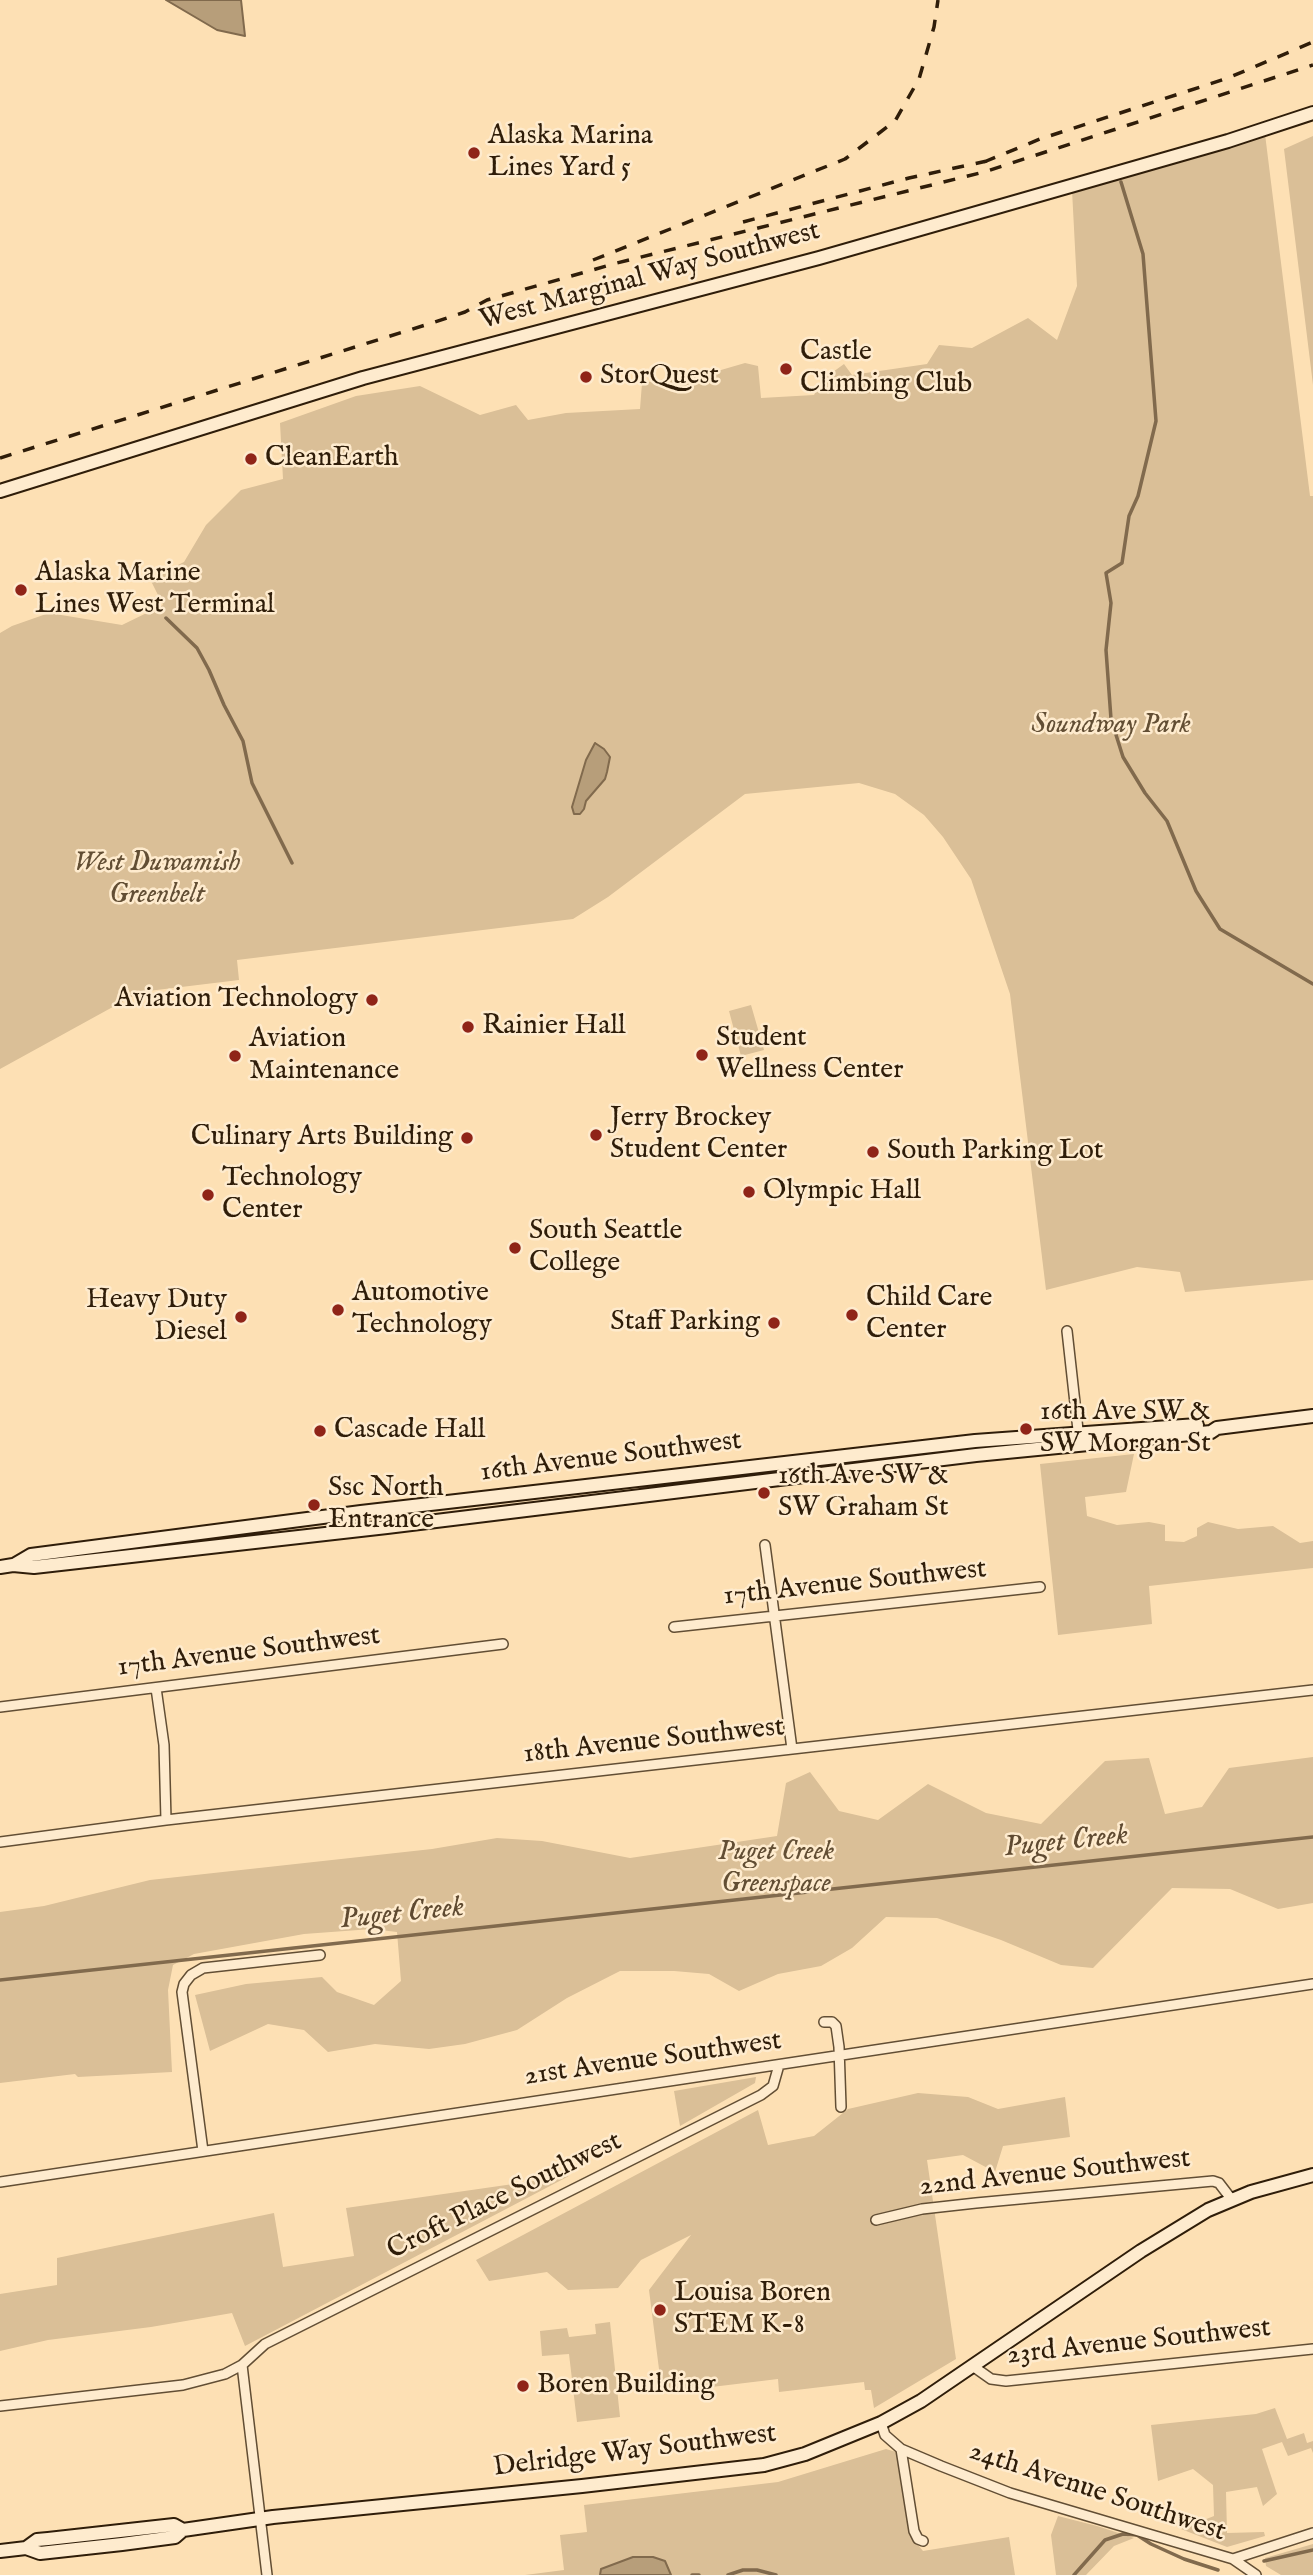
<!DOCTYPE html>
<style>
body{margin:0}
canvas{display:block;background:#fde0b4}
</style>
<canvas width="1313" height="2575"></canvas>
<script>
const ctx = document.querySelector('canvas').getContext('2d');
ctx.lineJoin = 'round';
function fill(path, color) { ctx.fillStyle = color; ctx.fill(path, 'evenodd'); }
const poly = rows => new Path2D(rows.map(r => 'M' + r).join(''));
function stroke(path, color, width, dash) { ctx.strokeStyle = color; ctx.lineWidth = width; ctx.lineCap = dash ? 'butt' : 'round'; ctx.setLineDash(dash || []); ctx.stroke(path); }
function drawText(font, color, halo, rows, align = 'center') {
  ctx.font = font + ' "IM FELL English",serif'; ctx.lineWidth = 5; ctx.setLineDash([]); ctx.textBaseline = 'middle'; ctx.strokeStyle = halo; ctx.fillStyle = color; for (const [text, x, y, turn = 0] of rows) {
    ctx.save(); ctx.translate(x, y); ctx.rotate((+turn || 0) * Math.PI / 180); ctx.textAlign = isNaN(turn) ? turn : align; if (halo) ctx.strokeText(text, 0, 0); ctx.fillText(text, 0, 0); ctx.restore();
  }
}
fill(poly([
 [1265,134,1310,496,1313,496,1313,1280,1185,1292,1180,1272,1137,1267,1046,1290,1010,994,971,879,943,837,924,815,895,794,859,783,745,794,608,897,573,919,237,960,239,980,140,992,0,1069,0,633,12,626,49,613,122,625,163,605,150,579,184,562,206,525,241,490,283,479,280,423,356,396,420,386,480,415,516,405,528,420,566,413,640,409,642,383,721,370,745,363,758,366,761,398,814,395,822,380,844,364,852,375,927,364,939,345,972,348,1028,318,1057,340,1077,286,1072,190],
 [1313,136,1313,385,1284,149],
 [751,1005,764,1050,741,1056,729,1011],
 [1134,1454,1126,1492,1085,1497,1087,1516,1117,1525,1149,1522,1165,1525,1165,1541,1184,1542,1197,1536,1197,1528,1208,1522,1238,1529,1273,1526,1300,1543,1313,1541,1313,1568,1149,1586,1152,1624,1058,1635,1040,1464],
 [1313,1757,1313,1903,1278,1909,1230,1889,1172,1888,1093,1968,1061,1965,1001,1940,937,1918,886,1917,852,1948,821,1966,778,1974,739,1991,709,1974,674,1971,620,1971,567,1998,517,2030,465,2044,429,2049,375,2044,328,2052,304,2030,268,2024,210,2051,195,1995,246,1984,322,1977,337,1992,374,2005,401,1981,397,1932,372,1929,304,1934,194,1954,173,1965,168,1990,172,2072,78,2077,75,2074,0,2083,0,1912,44,1906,150,1880,432,1849,497,1838,542,1841,630,1858,777,1836,786,1783,810,1772,839,1811,878,1820,928,1784,986,1813,1041,1824,1105,1761,1149,1758,1165,1814,1202,1807,1229,1768],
 [756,2077,755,2083,680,2126,674,2091],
 [918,2093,968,2097,998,2109,1065,2097,1070,2137,1003,2146,995,2172,963,2155,927,2160,956,2359,874,2408,871,2390,865,2390,864,2382,779,2392,778,2379,662,2393,649,2290,691,2235,641,2260,618,2288,568,2290,547,2272,489,2281,476,2260,758,2110,768,2145,814,2136,848,2109],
 [569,2176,245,2346,232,2313,151,2327,48,2340,0,2351,0,2294,57,2285,57,2258,274,2213,283,2267,354,2256,346,2208],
 [610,2322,620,2417,577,2422,569,2354,542,2356,540,2331,567,2328,569,2337,596,2334,595,2324],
 [1275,2408,1287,2439,1304,2433,1307,2443,1313,2441,1313,2453,1311,2448,1288,2456,1282,2442,1262,2449,1277,2494,1263,2506,1257,2487,1226,2492,1227,2533,1264,2532,1265,2536,1227,2547,1181,2529,1214,2516,1213,2485,1193,2469,1158,2481,1151,2425,1256,2414],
 [886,2449,896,2452,909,2534,923,2551,1009,2537,1015,2575,525,2575,564,2570,560,2535,587,2532,584,2505,778,2482],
 [1058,2516,1097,2526,1134,2538,1114,2546,1086,2575,1056,2575,1051,2535],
 [1313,2544,1313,2575,1281,2575,1266,2566,1265,2558]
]), '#dabf97');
const water = poly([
 [166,0,241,0,245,36,217,30,166,0],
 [595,743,604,749,610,757,607,772,605,779,586,801,584,809,580,814,574,814,572,807,586,760,595,743],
 [633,2557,653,2557,665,2561,671,2575,600,2575,601,2569,633,2557]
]);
fill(water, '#b79e7a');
stroke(water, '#816a4d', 2);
stroke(poly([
 [1121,182,1143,254,1156,421,1138,496,1129,516,1122,563,1106,573,1111,603,1106,650,1111,719,1123,757,1145,793,1167,821,1196,891,1220,929,1313,984],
 [166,618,197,648,209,670,224,705,243,741,252,783,292,863],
 [823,1890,1313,1837],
 [0,1980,808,1892],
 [1264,2561,1313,2550],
 [692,2575,699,2575],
 [728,2575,743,2570,757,2570,776,2575],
 [1074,2575,1105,2540,1123,2534,1137,2535,1151,2544,1184,2559,1218,2570]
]), '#816a4d', 3.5);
const street = poly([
 [1067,1331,1079,1439],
 [765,1545,792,1749],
 [674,1627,1040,1587],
 [156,1688,164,1745,166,1820],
 [0,1707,503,1644],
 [0,1842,166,1820,1313,1690],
 [824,2022,832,2022,836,2026,839,2047,841,2107],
 [203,2151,182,1992,184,1984,191,1975,203,1968,320,1955],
 [0,2182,1313,1984],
 [876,2220,922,2209,976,2203,1213,2181,1219,2183,1232,2200],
 [242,2365,267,2575],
 [974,2367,991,2379,1006,2381,1313,2349],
 [0,2406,183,2385,225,2374,242,2365,265,2344,761,2095,773,2086,779,2065],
 [881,2423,885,2435,901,2449,941,2466,1010,2493,1233,2559,1313,2533],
 [901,2449,914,2531,918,2539,923,2541],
 [1233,2559,1256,2575]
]);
const secondary = poly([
 [0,491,363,378,819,258,1228,141,1313,113],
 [14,1565,31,1555,361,1512,975,1441,1197,1425],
 [0,1567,13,1565,34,1567,387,1527,976,1455,1211,1432,1217,1428,1313,1416],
 [26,2548,37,2540,48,2539,174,2525,183,2530],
 [0,2551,26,2548,40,2553,122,2544,175,2537,183,2530,273,2517,582,2486,764,2465,805,2454,881,2423,921,2401,1141,2251,1208,2210,1251,2192,1313,2175]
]);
stroke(street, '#624e34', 12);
stroke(secondary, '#2f1d09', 16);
stroke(street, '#feebce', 9);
stroke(secondary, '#feebce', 12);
stroke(poly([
 [984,162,1040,139,1228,78,1313,42],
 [743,222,909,178,987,161],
 [593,260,845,159,895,121,919,79,934,27,938,0],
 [0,458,435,322,465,312,487,300,617,263,984,172,1313,65]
]), '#2f1d09', 3.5, [12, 12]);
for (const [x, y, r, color] of [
 [474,153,7,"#8f2418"],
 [786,369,7,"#8f2418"],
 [586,377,7,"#8f2418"],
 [251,459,7,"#8f2418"],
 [21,590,7,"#8f2418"],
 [372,1000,7,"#8f2418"],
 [468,1027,7,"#8f2418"],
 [702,1055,7,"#8f2418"],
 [235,1056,7,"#8f2418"],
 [596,1135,7,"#8f2418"],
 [467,1138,7,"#8f2418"],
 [873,1152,7,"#8f2418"],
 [749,1192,7,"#8f2418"],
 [208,1195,7,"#8f2418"],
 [515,1248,7,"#8f2418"],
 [338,1310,7,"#8f2418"],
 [852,1315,7,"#8f2418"],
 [241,1317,7,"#8f2418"],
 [774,1323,7,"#8f2418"],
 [1026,1429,7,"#8f2418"],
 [320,1431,7,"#8f2418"],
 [764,1493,7,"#8f2418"],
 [314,1505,7,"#8f2418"],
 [660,2310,7,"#8f2418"],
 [523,2386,7,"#8f2418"]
]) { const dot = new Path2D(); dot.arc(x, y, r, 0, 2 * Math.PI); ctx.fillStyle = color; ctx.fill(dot); stroke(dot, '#feebce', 2.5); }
drawText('28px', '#2f1d09', '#feebce', [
 ["Alaska Marina",488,137],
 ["Lines Yard 5",488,169],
 ["Castle",800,353],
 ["Climbing Club",800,385],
 ["StorQuest",600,377],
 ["CleanEarth",265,459],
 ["Alaska Marine",35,574],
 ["Lines West Terminal",35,606],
 ["Aviation Technology",358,1000,"right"],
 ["Rainier Hall",482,1027],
 ["Student",716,1039],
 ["Wellness Center",716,1071],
 ["Aviation",249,1040],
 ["Maintenance",249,1072],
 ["Jerry Brockey",610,1119],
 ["Student Center",610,1151],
 ["Culinary Arts Building",453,1138,"right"],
 ["South Parking Lot",887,1152],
 ["Technology",222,1179],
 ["Center",222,1211],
 ["Olympic Hall",763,1192],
 ["South Seattle",529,1232],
 ["College",529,1264],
 ["Automotive",352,1294],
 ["Technology",352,1326],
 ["Child Care",866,1299],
 ["Center",866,1331],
 ["Heavy Duty",227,1301,"right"],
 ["Diesel",227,1333,"right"],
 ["Staff Parking",760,1323,"right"],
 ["16th Ave SW &",1040,1413],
 ["SW Morgan St",1040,1445],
 ["Cascade Hall",334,1431],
 ["16th Ave SW &",778,1477],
 ["SW Graham St",778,1509],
 ["Ssc North",328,1489],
 ["Entrance",328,1521],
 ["Louisa Boren",674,2294],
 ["STEM K-8",674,2326],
 ["Boren Building",537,2386]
], 'left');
drawText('28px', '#2f1d09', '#feebce', [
 ["West Marginal Way Southwest",650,277,-15],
 ["16th Avenue Southwest",611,1458,-7],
 ["17th Avenue Southwest",855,1584,-6],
 ["17th Avenue Southwest",249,1653,-7],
 ["18th Avenue Southwest",654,1742,-6],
 ["21st Avenue Southwest",653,2060,-8],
 ["22nd Avenue Southwest",1055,2174,-6],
 ["Croft Place Southwest",505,2197,-26],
 ["23rd Avenue Southwest",1139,2343,-6],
 ["Delridge Way Southwest",635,2452,-7],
 ["24th Avenue Southwest",1097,2493,18]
]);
drawText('italic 28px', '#624e34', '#feebce', [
 ["Soundway Park",1111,726],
 ["West Duwamish",157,864],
 ["Greenbelt",157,896],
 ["Puget Creek",776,1853],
 ["Greenspace",776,1885]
]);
drawText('italic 30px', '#5f4a31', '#feebce', [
 ["Puget Creek",1066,1843,-6],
 ["Puget Creek",402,1915,-6]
]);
</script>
